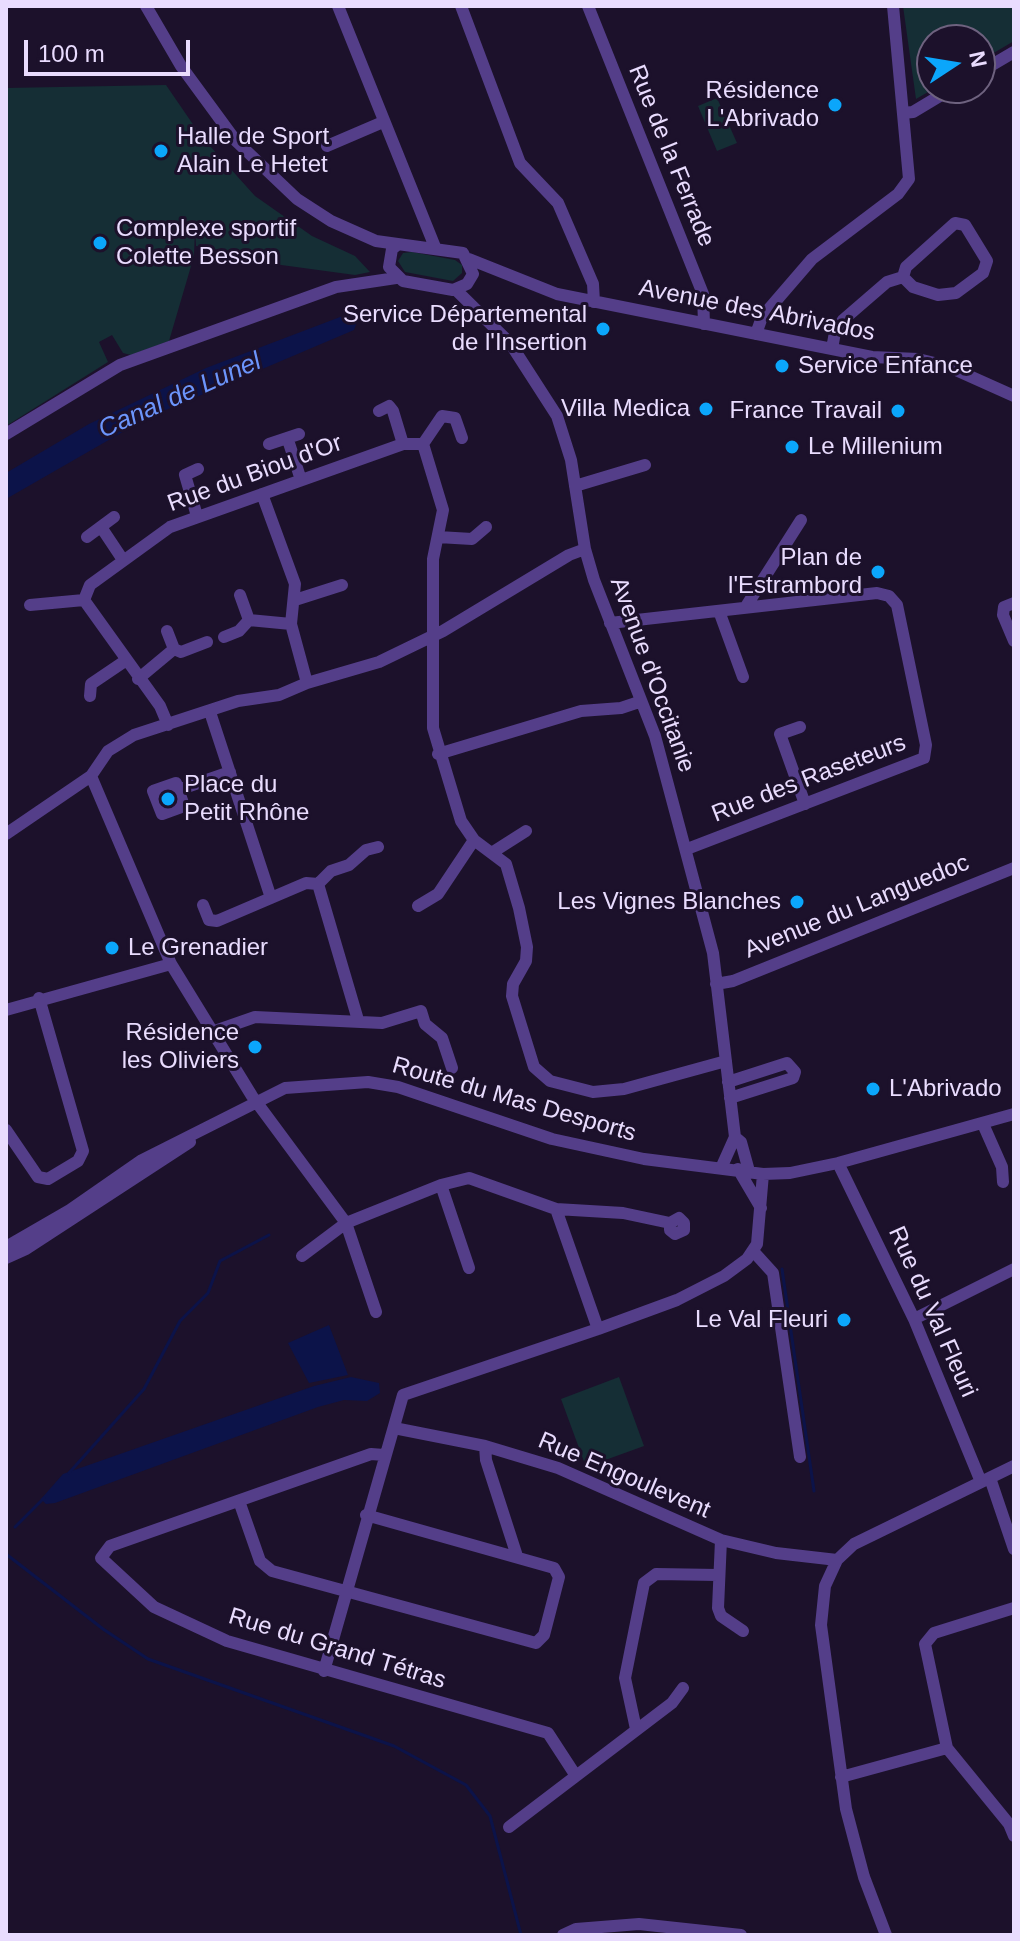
<!DOCTYPE html>
<meta charset="utf-8">
<style>
body{margin:0}
#map{position:relative;width:1020px;height:1941px;overflow:hidden;background:#1c112b;font-family:Arial,sans-serif}
canvas{display:block}
.frame{position:absolute;inset:0;border:8px solid #e9dcfe;pointer-events:none}
.north{position:absolute;left:916px;top:24px;width:80px;height:80px;box-sizing:border-box;background:#1c112b;border:2px solid #6e627f;border-radius:50%;rotate:78deg;font-size:22px;font-weight:700;line-height:32px;text-align:center;color:#e9dcfe}
.north::after{content:'';display:block;margin:auto;width:28px;height:36px;background:#0ba6fb;clip-path:polygon(50% 0,100% 100%,50% 72%,0 100%)}
.scale{position:absolute;left:24px;top:40px;width:166px;height:36px;box-sizing:border-box;border:4px solid #e9dcfe;border-top:0;padding-left:10px;font-size:24px;line-height:28px;white-space:nowrap;color:#e9dcfe;-webkit-text-stroke:6px #1c112b;paint-order:stroke}
</style>
<div id="map">
<canvas width="1020" height="1941"></canvas>
<div class="frame"></div>
<div class="north">N</div>
<div class="scale">100 m</div>
</div>
<script>
const ctx = document.querySelector('canvas').getContext('2d');
ctx.lineJoin = 'round';
function fill(path, color) { ctx.fillStyle = color; ctx.fill(path, 'evenodd'); }
const poly = rows => new Path2D(rows.map(r => 'M' + r).join(''));
function stroke(path, color, width, dash) { ctx.strokeStyle = color; ctx.lineWidth = width; ctx.lineCap = dash ? 'butt' : 'round'; ctx.setLineDash(dash || []); ctx.stroke(path); }
function drawText(font, color, halo, rows, align = 'center') {
  ctx.font = font + ' Arial,sans-serif'; ctx.lineWidth = 6; ctx.setLineDash([]); ctx.textBaseline = 'middle'; ctx.strokeStyle = halo; ctx.fillStyle = color; for (const [text, x, y, turn = 0] of rows) {
    ctx.save(); ctx.translate(x, y); ctx.rotate((+turn || 0) * Math.PI / 180); ctx.textAlign = isNaN(turn) ? turn : align; if (halo) ctx.strokeText(text, 0, 0); ctx.fillText(text, 0, 0); ctx.restore();
  }
}
fill(poly([
 [903,6,1014,6,1014,41,980,61,980,40,932,40,932,88,935,88,916,99],
 [166,85,201,136,255,196,312,236,355,256,370,272,355,275,274,264,274,259,196,246,195,228,194,256,169,341,131,355,123,353,112,335,99,342,108,362,6,426,6,88],
 [717,98,737,143,717,151,698,106],
 [412,252,455,260,462,265,462,273,453,281,405,272,398,261,403,253],
 [619,1377,644,1446,586,1467,561,1399]
]), '#152e35');
fill(poly([
 [348,314,358,319,354,330,147,418,6,499,6,473,89,424,206,368],
 [329,1325,348,1375,309,1383,288,1343],
 [351,1377,379,1383,380,1393,367,1401,344,1400,318,1407,55,1503,46,1504,41,1499,63,1474,314,1386]
]), '#0c1349');
stroke(poly([
 [782,1269,814,1491],
 [69,1473,144,1389,180,1321,208,1293,220,1261,269,1235],
 [15,1527,44,1498],
 [6,1554,103,1629,148,1659,394,1746,466,1785,490,1816,521,1935]
]), '#0c1349', 3);
stroke(poly([
 [146,6,181,66,236,141,297,199,331,221,376,241,463,253,473,274,467,284,453,290,403,281,389,267,392,249,396,246],
 [338,6,435,247],
 [461,6,520,163,558,203,593,284,594,302],
 [588,6,703,294,704,324],
 [980,72,1014,52],
 [903,113,913,112,953,88],
 [327,146,383,122],
 [469,259,557,294,872,357,918,359,947,366,1014,396],
 [455,289,510,343,557,416,571,460,585,549,594,580,655,736,713,953,735,1137,722,1166],
 [756,334,762,317,812,259,898,194,909,179,893,6],
 [832,349,835,332,843,320,887,282,903,277,913,287,938,295,956,293,983,273,987,261,965,225,955,223,906,267,903,277],
 [379,411,389,406,393,411,403,444],
 [6,434,120,365,336,287,396,278],
 [288,440,301,480],
 [269,444,299,434],
 [423,444,442,416,455,418,462,438],
 [575,486,645,465],
 [262,494,295,584,291,624,307,683],
 [197,516,185,475,198,469],
 [101,527,123,560],
 [87,537,114,517],
 [438,537,472,539,486,527],
 [240,595,249,620],
 [295,600,342,585],
 [1014,603,1004,607,1003,615,1014,641],
 [30,605,84,600],
 [745,608,801,520],
 [719,611,743,677],
 [249,620,291,624],
 [610,623,877,593,889,596,897,605,926,745,924,758,687,849],
 [167,631,174,649],
 [224,637,239,631,249,620],
 [138,679,174,649,181,652,207,642],
 [90,696,91,684,125,661],
 [210,712,271,898],
 [168,725,160,706,84,600,90,585,170,527,403,444,423,444,443,510,433,559,433,728,461,821,474,840,506,864,519,908,527,947,526,961,513,984,512,996,534,1067,550,1081,593,1092,624,1089,726,1061],
 [800,727,780,734,805,804],
 [438,754,581,711,621,708,639,702],
 [91,776,171,964,252,1096,346,1223,376,1312],
 [91,776,108,751,134,735,238,701,279,695,307,683,379,662,443,631,569,555,585,549],
 [176,783,184,806,162,814,153,791,176,783],
 [178,790,230,772],
 [6,834,91,776],
 [493,852,526,831],
 [318,884,331,871,349,865,366,850,378,847],
 [203,905,209,920,217,921,306,883,318,884,358,1020],
 [418,906,438,894,474,840],
 [716,984,733,981,1014,868],
 [6,1010,171,964],
 [212,1032,255,1017,382,1023,421,1011,425,1024,442,1038,452,1068],
 [728,1082,787,1063,795,1072,793,1078,730,1098],
 [983,1124,1002,1167,1003,1182],
 [6,1130,38,1177,48,1179,78,1161,83,1151,39,998],
 [735,1137,741,1142,749,1171],
 [838,1163,914,1319,981,1482],
 [738,1169,761,1208],
 [441,1185,469,1268],
 [556,1209,623,1213,670,1223,679,1218,684,1223,684,1230,675,1234,670,1230,670,1223],
 [6,1247,70,1210,142,1160,285,1088,368,1082,398,1087,552,1139,644,1159,763,1174,790,1173,838,1163,1014,1114],
 [753,1251,773,1273,800,1457],
 [302,1256,346,1223,441,1185,469,1178,556,1209,598,1329],
 [6,1258,26,1249,190,1142],
 [914,1319,1014,1269],
 [394,1428,485,1446,558,1468,721,1540,776,1553,837,1560],
 [485,1446,486,1460,517,1556],
 [384,1455,371,1454,110,1546,101,1558,154,1607,227,1641,548,1733,576,1776],
 [990,1478,1014,1549],
 [239,1501,260,1561,272,1571,536,1643,544,1635,559,1577,554,1568,366,1515],
 [721,1540,718,1608,721,1616,743,1631],
 [324,1671,403,1395,598,1329,677,1300,724,1276,747,1259,757,1244,763,1174],
 [636,1729,625,1678,644,1583,656,1574,718,1575],
 [947,1748,1009,1824,1014,1836],
 [841,1777,947,1748,925,1644,934,1633,1014,1608],
 [509,1827,672,1703,683,1688],
 [563,1935,576,1929,639,1924,741,1935],
 [886,1935,864,1877,846,1809,821,1625,825,1586,837,1560,854,1544,1014,1466]
]), '#543e89', 12);
for (const [x, y, r, color] of [
 [835,105,8,"#0ba6fb"],
 [161,151,8,"#0ba6fb"],
 [100,243,8,"#0ba6fb"],
 [603,329,8,"#0ba6fb"],
 [782,366,8,"#0ba6fb"],
 [706,409,8,"#0ba6fb"],
 [898,411,8,"#0ba6fb"],
 [792,447,8,"#0ba6fb"],
 [878,572,8,"#0ba6fb"],
 [168,799,8,"#0ba6fb"],
 [797,902,8,"#0ba6fb"],
 [112,948,8,"#0ba6fb"],
 [255,1047,8,"#0ba6fb"],
 [873,1089,8,"#0ba6fb"],
 [844,1320,8,"#0ba6fb"]
]) { const dot = new Path2D(); dot.arc(x, y, r, 0, 2 * Math.PI); ctx.fillStyle = color; ctx.fill(dot); stroke(dot, '#1c112b', 3); }
drawText('24px', '#e9dcfe', '#1c112b', [
 ["Résidence",819,91],
 ["L'Abrivado",819,119],
 ["Halle de Sport",177,137,"left"],
 ["Alain Le Hetet",177,165,"left"],
 ["Complexe sportif",116,229,"left"],
 ["Colette Besson",116,257,"left"],
 ["Service Départemental",587,315],
 ["de l'Insertion",587,343],
 ["Service Enfance",798,366,"left"],
 ["Villa Medica",690,409],
 ["France Travail",882,411],
 ["Le Millenium",808,447,"left"],
 ["Plan de",862,558],
 ["l'Estrambord",862,586],
 ["Place du",184,785,"left"],
 ["Petit Rhône",184,813,"left"],
 ["Les Vignes Blanches",781,902],
 ["Le Grenadier",128,948,"left"],
 ["Résidence",239,1033],
 ["les Oliviers",239,1061],
 ["L'Abrivado",889,1089,"left"],
 ["Le Val Fleuri",828,1320]
], 'right');
drawText('24px', '#e9dcfe', '#1c112b', [
 ["Rue de la Ferrade",671,156,68],
 ["Avenue des Abrivados",757,311,11],
 ["Rue du Biou d'Or",255,474,-20],
 ["Avenue d'Occitanie",652,675,70],
 ["Rue des Raseteurs",809,779,-21],
 ["Avenue du Languedoc",857,907,-22],
 ["Route du Mas Desports",514,1100,16],
 ["Rue du Val Fleuri",932,1312,66],
 ["Rue Engoulevent",624,1476,23],
 ["Rue du Grand Tétras",337,1649,17]
]);
drawText('italic 26px', '#6c95fc', '#1c112b', [
 ["Canal de Lunel",180,396,-24]
]);
</script>
